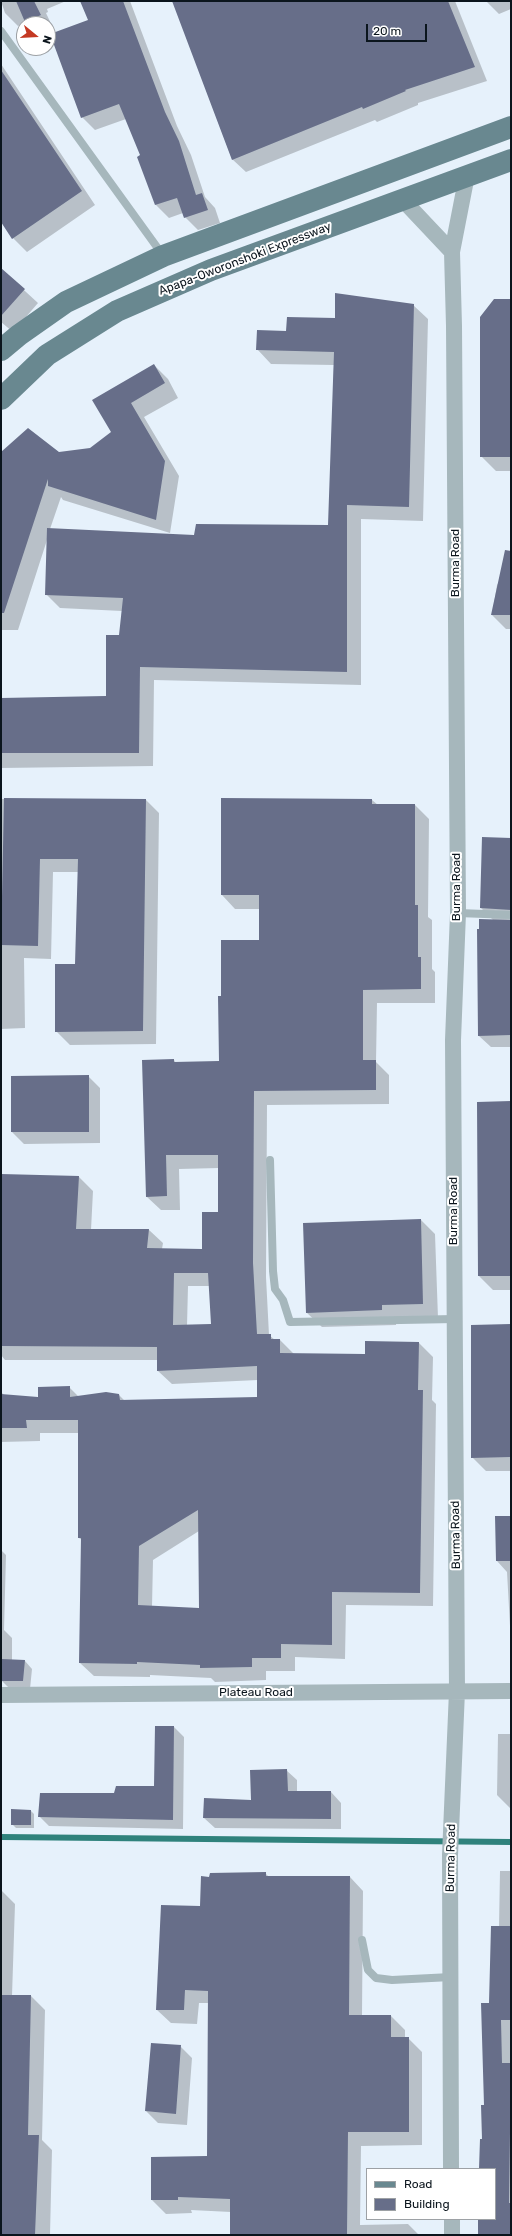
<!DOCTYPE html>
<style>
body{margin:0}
#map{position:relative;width:512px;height:2236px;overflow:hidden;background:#e6f1fb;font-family:Rubik,sans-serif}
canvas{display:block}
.frame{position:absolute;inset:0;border:2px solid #0b151d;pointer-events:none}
.legend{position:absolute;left:366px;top:2168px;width:130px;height:52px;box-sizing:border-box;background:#fff;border:1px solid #9da1a5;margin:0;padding:5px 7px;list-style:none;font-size:12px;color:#0b151d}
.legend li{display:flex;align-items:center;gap:8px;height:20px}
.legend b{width:20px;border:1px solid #9da1a5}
.north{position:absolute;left:16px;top:16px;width:40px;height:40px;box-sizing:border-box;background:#fff;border:1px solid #9da1a5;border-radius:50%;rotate:108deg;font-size:11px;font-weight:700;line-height:16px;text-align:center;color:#0b151d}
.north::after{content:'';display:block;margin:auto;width:14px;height:18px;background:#c43923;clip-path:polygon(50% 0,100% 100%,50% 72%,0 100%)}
.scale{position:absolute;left:366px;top:24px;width:61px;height:18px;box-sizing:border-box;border:2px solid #0b151d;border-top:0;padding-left:5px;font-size:12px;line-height:14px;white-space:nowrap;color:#0b151d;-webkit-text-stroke:3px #fff;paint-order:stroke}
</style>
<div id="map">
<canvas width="512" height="2236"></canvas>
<div class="frame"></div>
<ul class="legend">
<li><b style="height:5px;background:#698890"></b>Road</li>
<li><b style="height:11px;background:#676e89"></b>Building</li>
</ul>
<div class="north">N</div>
<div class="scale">20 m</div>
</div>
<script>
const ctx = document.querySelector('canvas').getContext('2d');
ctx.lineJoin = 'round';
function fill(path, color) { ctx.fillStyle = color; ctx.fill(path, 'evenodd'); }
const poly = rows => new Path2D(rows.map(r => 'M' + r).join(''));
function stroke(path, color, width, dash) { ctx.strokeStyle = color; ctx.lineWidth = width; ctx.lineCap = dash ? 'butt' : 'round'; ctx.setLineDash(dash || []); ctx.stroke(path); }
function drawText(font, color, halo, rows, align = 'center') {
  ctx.font = font + ' Rubik,sans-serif'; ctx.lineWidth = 4; ctx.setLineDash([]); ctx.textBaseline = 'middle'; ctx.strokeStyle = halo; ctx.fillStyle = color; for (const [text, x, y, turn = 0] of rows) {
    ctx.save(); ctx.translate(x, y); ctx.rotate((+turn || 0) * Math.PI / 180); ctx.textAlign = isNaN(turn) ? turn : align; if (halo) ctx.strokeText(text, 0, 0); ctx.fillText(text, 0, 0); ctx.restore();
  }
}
fill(poly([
 [1,1,66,1,47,9,48,12,46,13,53,28,48,30,48,24,29,24,27,22,18,26,5,13],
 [81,1,130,1,177,126,191,155,205,197,215,208,220,223,198,230,185,217,183,213,169,218,156,205,138,157,142,156,126,119,95,130,82,117,89,21],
 [173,1,455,1,487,81,418,103,418,105,377,122,375,120,246,172,232,159],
 [486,1,511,1,511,9,499,14],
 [1,64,95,205,27,252,13,238,1,220],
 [1,269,38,303,13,332,1,322],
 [511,300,511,471,496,471,481,456],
 [413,305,428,319,423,521,361,519,361,685,154,680,153,766,1,768,1,699,107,697,120,636,122,611,60,608,46,594,47,540,18,630,1,630,1,453,58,453,90,449,112,433,154,365,168,379,178,398,144,417,179,476,170,533,63,500,61,497,50,529,194,536,329,526,334,365,271,364,257,349,287,332,336,319],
 [511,563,511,629,506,629,492,615,497,585],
 [1,799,146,800,159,813,156,1044,70,1045,56,1031,76,965,79,872,53,872,51,959,24,958,25,1028,1,1029],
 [222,800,372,800,378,805,415,805,429,819,428,917,432,920,432,969,435,972,435,1003,377,1003,376,1062,389,1075,389,1104,267,1105,266,1277,269,1335,275,1340,280,1340,294,1354,366,1355,419,1343,433,1357,432,1400,436,1404,433,1606,346,1605,345,1659,295,1657,295,1671,266,1671,266,1680,215,1682,211,1678,150,1675,150,1677,94,1676,80,1663,82,1540,79,1538,79,1433,40,1433,40,1441,1,1442,1,1392,4,1395,39,1398,69,1387,78,1396,119,1395,125,1401,258,1398,258,1380,172,1384,158,1371,158,1360,5,1360,1,1355,1,1175,79,1177,93,1191,91,1230,149,1230,163,1243,162,1249,203,1250,218,1213,219,1168,179,1169,180,1210,161,1210,147,1197,174,1060,176,1063,220,1062,222,997,260,941,260,909,235,909,222,895],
 [188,1286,210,1286,212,1325,187,1326],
 [199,1531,200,1609,152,1607,153,1560],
 [511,839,511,1047,491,1047,479,1036,494,921,481,908],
 [88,1076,100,1088,100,1143,24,1144,12,1132,12,1077],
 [511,1102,511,1290,493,1290,479,1276],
 [421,1220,435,1234,438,1318,396,1319,396,1325,322,1327,307,1313],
 [511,1325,511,1471,486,1471,472,1457],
 [511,1517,511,1644,507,1572,497,1561],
 [1,1550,6,1555,4,1630,12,1638,12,1660,25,1661,32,1669,30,1689,10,1689,2,1681],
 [174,1727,184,1737,183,1829,49,1826,39,1816,115,1794,155,1787],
 [498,1734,511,1734,511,1809,497,1795],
 [286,1770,297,1780,297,1792,331,1792,341,1803,341,1829,215,1828,204,1818,252,1801],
 [30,1810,34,1814,34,1828,16,1828,12,1824],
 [500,1871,511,1871,511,2235,479,2235,480,2219,495,2219,495,2169,480,2169,490,2004,499,1927],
 [265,1873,269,1877,350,1877,363,1891,362,2016,391,2016,405,2030,405,2038,408,2038,422,2052,422,2145,361,2146,360,2225,408,2224,419,2235,231,2235,231,2212,191,2210,192,2213,166,2214,152,2200,152,2158,208,2157,209,2003,199,2003,197,2024,171,2023,157,2010,201,1907,210,1878],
 [1,1890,15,1904,12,1996,31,1996,45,2010,42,2140,52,2150,50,2235,1,2235],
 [180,2046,192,2058,187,2125,158,2123,146,2111]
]), '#0003');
stroke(poly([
 [1,1837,511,1842]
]), '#2f827c', 6);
fill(poly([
 [16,1,34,1,41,15,25,22],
 [80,1,123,1,165,112,179,141,196,195,202,193,208,210,184,218,177,198,155,205,137,157,140,155,119,104,81,118,50,34,88,20],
 [172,1,448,1,475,67,405,90,406,91,363,109,362,107,232,160],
 [1,70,82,191,12,239,1,222],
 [1,268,25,289,1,316],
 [335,293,414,304,409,507,347,505,347,672,140,667,139,753,1,753,1,698,106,696,106,635,119,635,123,598,45,595,47,528,194,535,196,524,328,525,334,352,256,350,257,330,286,331,287,317,335,318],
 [494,299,511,299,511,457,480,457,480,317],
 [154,364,165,383,131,403,165,461,156,520,48,486,48,479,4,613,1,613,1,452,28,428,59,452,90,448,111,432,92,400],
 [505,550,511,551,511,615,491,615],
 [4,798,146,799,143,1031,55,1032,55,964,75,964,78,859,40,859,38,946,1,945],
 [221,798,372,799,372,804,415,804,415,905,418,905,418,957,421,957,421,989,363,990,363,1060,376,1060,376,1090,254,1091,253,1263,257,1334,271,1334,271,1339,280,1339,280,1353,365,1354,365,1341,419,1342,418,1390,423,1390,420,1593,332,1592,332,1645,281,1644,281,1658,252,1658,252,1667,200,1668,200,1665,137,1662,137,1664,79,1663,81,1538,78,1538,78,1420,26,1420,27,1428,1,1428,1,1394,38,1397,38,1387,70,1386,70,1397,106,1392,119,1394,120,1400,257,1397,257,1366,157,1371,157,1347,1,1346,1,1174,79,1176,76,1229,149,1229,147,1248,202,1249,202,1212,218,1212,218,1155,166,1155,167,1196,146,1197,142,1060,174,1059,174,1062,219,1061,218,996,221,996,221,940,259,940,259,895,221,895],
 [174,1273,208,1273,211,1324,173,1325],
 [198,1510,199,1608,138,1605,139,1546],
 [482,837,511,838,511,910,480,908],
 [479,919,511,920,511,1035,478,1036,477,929,479,929],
 [89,1075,89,1132,11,1132,11,1076],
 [511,1101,511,1276,478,1276,477,1102],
 [421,1219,423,1304,382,1305,382,1310,306,1313,303,1223],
 [511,1324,511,1457,471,1458,471,1325],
 [495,1516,511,1516,511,1561,496,1561],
 [2,1659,25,1660,23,1681,1,1681],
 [155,1726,174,1726,173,1820,38,1817,40,1793,114,1793,116,1786,154,1786],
 [287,1769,288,1791,331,1791,331,1819,203,1818,204,1798,251,1800,250,1770],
 [11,1809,31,1810,31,1825,11,1825],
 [266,1872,266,1876,350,1876,349,2015,391,2015,391,2037,409,2037,409,2132,348,2132,347,2235,230,2235,230,2199,178,2197,178,2200,151,2200,151,2157,207,2156,208,1991,185,1990,184,2010,156,2010,161,1905,200,1906,201,1876,209,1877,210,1873],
 [491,1926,511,1926,511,2020,501,2020,502,2063,511,2063,509,2203,511,2203,511,2235,478,2235,478,2219,495,2219,495,2169,479,2169,480,2139,482,2139,481,2105,484,2105,481,2003,489,2003],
 [1,1995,31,1995,28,2135,39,2135,35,2235,1,2235],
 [151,2043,181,2045,176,2114,145,2111]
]), '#676e89');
stroke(poly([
 [1,31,162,254],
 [458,913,511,915],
 [270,1160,273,1271,275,1289,283,1300,290,1322,455,1319],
 [362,1940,368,1970,376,1978,392,1980,451,1977]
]), '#a6b7bc', 8);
stroke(poly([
 [402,199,452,252],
 [1,1695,511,1691],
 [451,2169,450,1855,457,1691,453,1040,458,913,454,326,452,252,467,175],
 [452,2219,452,2235]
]), '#a6b7bc', 16);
stroke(poly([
 [1,350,19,335,66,302,163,256,511,127],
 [1,399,47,355,117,311,211,270,511,160]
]), '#698890', 22);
drawText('12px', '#0b151d', '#fff', [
 ["Apapa-Oworonshoki Expressway",245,259,-21],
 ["Burma Road",456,563,-90],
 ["Burma Road",457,887,-90],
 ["Burma Road",454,1211,-90],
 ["Burma Road",456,1535,-91],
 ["Plateau Road",256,1693],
 ["Burma Road",451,1858,-89]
]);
</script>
